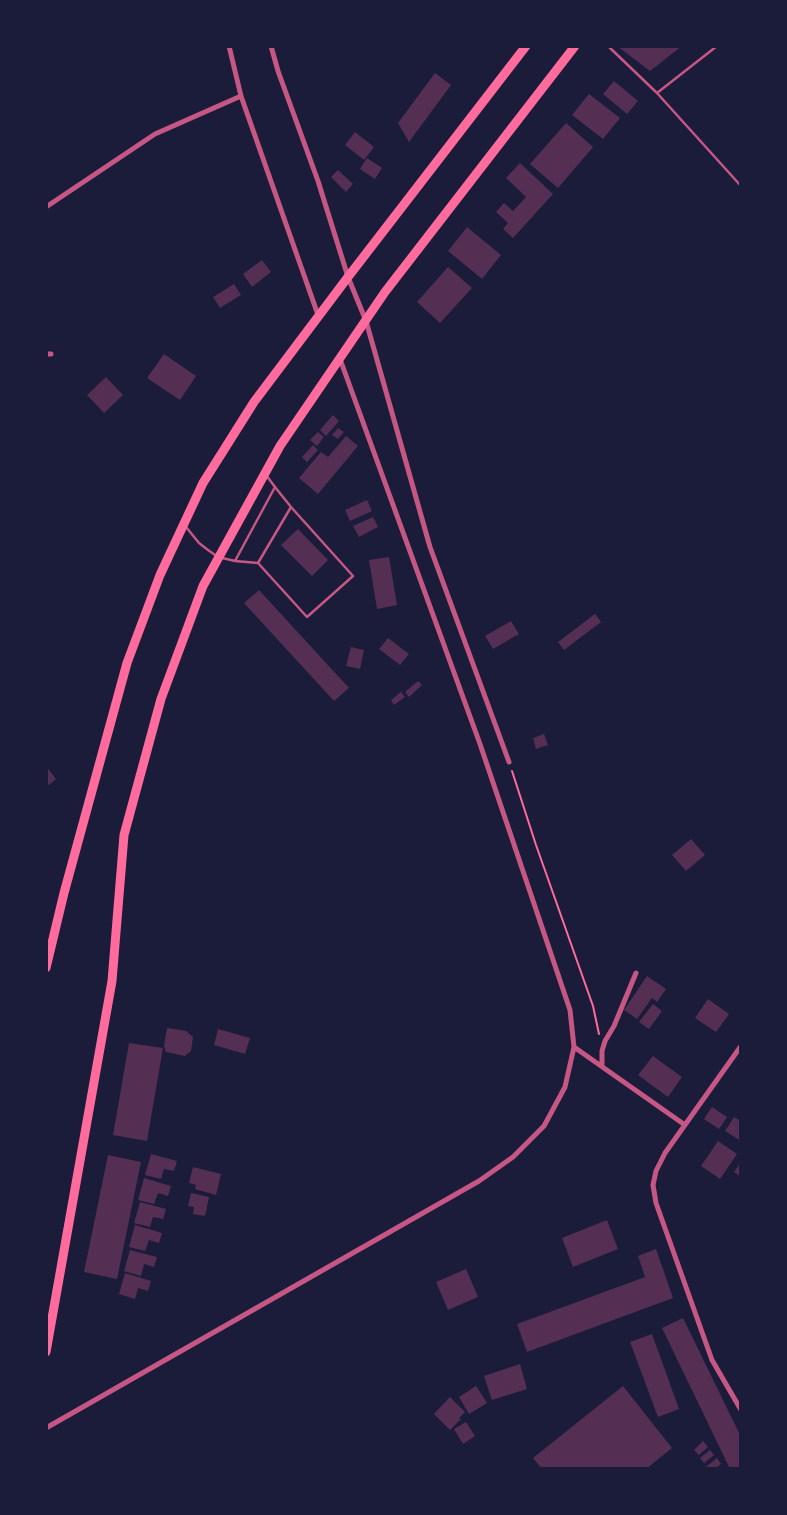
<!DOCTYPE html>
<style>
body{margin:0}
#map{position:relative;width:787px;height:1515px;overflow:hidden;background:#1b1b3a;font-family:Ubuntu,sans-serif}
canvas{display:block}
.frame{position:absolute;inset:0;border:48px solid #1b1b3a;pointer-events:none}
</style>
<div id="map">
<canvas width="787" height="1515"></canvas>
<div class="frame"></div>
</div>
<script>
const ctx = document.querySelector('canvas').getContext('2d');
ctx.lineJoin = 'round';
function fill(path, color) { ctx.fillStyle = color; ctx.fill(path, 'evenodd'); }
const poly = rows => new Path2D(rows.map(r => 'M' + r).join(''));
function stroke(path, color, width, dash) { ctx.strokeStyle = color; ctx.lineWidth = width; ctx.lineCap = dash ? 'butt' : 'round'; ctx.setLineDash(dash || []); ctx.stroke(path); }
fill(poly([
 [617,46,682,46,650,71],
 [435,73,451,85,409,142,398,123],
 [614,81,638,101,627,114,603,94],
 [589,94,620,118,603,139,572,115],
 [566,123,593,147,558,188,530,164],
 [355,132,374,147,364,160,345,145],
 [367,158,382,168,375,179,360,169],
 [520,163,553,194,513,238,503,229,508,223,496,212,504,203,513,211,526,197,506,178],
 [338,170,353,184,346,192,331,177],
 [467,227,501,255,482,279,448,251],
 [262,260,271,272,252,287,243,274],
 [448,267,472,288,440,323,417,302],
 [234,284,241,295,220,308,213,297],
 [164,354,196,376,180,400,147,378],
 [106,377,123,395,104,413,87,395],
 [333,415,339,421,326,436,320,430],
 [338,428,344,432,338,439,332,435],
 [318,432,324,437,317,446,310,440],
 [346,436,358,446,318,494,299,478,321,452,328,457],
 [313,445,318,450,307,462,302,457],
 [367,500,372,511,350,521,345,510],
 [373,517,378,527,359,537,353,526],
 [298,529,328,560,312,576,281,545],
 [389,557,397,605,377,609,369,560],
 [259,590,349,688,334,701,244,603],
 [595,614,601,622,564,650,558,642],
 [511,621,519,634,493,649,485,636],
 [388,638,409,654,400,665,379,649],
 [351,647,364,650,360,669,346,666],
 [418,681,422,685,409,697,405,692],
 [401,692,405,697,394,705,391,700],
 [544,734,548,745,536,749,533,738],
 [46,766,56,779,46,787],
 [691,839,705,855,686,871,672,855],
 [647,976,666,989,657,1002,652,998,637,1019,624,1010],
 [708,999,729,1014,716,1032,695,1018],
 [653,1004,662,1011,649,1029,639,1022],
 [167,1028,186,1031,193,1037,191,1051,185,1056,166,1052,164,1046],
 [218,1029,250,1038,245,1054,214,1045],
 [129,1043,163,1048,147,1141,113,1135],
 [653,1056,682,1077,668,1097,638,1075],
 [712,1107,727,1117,719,1129,704,1119],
 [734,1117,741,1121,741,1141,725,1131],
 [718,1141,737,1154,720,1179,701,1166],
 [151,1154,177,1161,174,1171,164,1169,161,1179,145,1175],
 [108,1155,141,1162,117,1279,84,1272],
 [741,1162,741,1177,734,1172],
 [193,1167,221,1174,216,1195,195,1189,196,1185,189,1183],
 [144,1178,171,1186,168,1196,158,1193,154,1204,138,1200],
 [191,1193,209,1197,205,1216,193,1214,194,1207,188,1206],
 [140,1202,166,1209,163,1219,153,1217,150,1227,134,1223],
 [607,1220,618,1249,573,1267,562,1238],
 [135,1225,162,1233,159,1243,149,1240,145,1251,129,1247],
 [656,1249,673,1298,527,1352,517,1324,645,1277,638,1256],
 [130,1250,157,1257,154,1267,144,1264,141,1276,124,1271],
 [466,1269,478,1297,448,1310,436,1282],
 [125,1273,151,1281,148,1291,138,1288,135,1299,119,1294],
 [683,1318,741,1437,741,1469,730,1469,662,1328],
 [652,1334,679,1409,658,1417,630,1342],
 [520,1364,527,1389,492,1400,484,1376],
 [476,1386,487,1403,469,1414,459,1397],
 [623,1386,672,1448,646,1469,542,1469,533,1458],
 [450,1397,465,1412,459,1418,461,1419,450,1430,434,1414],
 [466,1422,475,1436,463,1444,454,1429],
 [703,1441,708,1447,699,1455,694,1450],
 [710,1450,714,1455,704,1463,700,1458],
 [717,1458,721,1464,715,1469,708,1469,706,1467]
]), '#542f53');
stroke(poly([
 [512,771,536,845,593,1006,599,1034]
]), '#ff6b9d', 2);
stroke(poly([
 [608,46,657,93,741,186],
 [657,93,717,46],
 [186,527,199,543,208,550,218,557,235,561,275,487,266,475],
 [235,561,258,563,307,617,353,576,291,507,275,487],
 [258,563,291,507]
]), '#c65784', 2.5);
stroke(poly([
 [229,46,241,96,318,315],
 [271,46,278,71,318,181,348,277,366,321,430,547,509,762],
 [46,207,155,134,241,96],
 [46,354,51,354],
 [741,1046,665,1153,656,1171,653,1185,656,1203,712,1360,741,1410],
 [574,1047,685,1125],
 [602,1066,602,1051,605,1041,614,1026,636,973],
 [46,1428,479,1181,513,1157,544,1126,565,1087,574,1047,570,1010,480,744,340,359]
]), '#c65784', 5);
stroke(poly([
 [46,968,64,893,127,663,160,575,203,483,254,402,348,277,526,46],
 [46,1352,112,981,124,835,161,699,203,586,280,446,385,292,575,46]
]), '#ff6b9d', 9);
</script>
